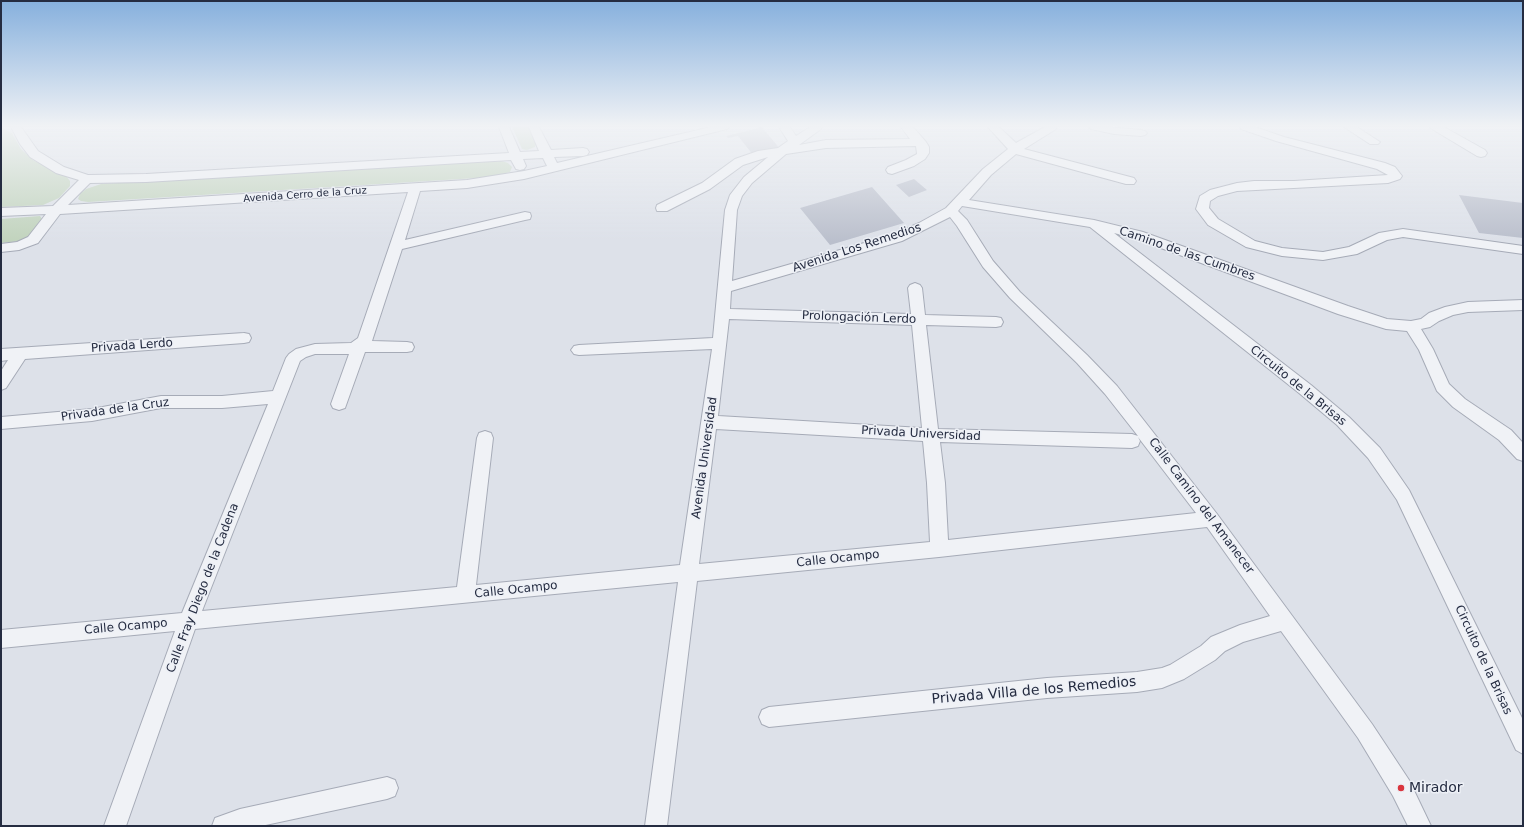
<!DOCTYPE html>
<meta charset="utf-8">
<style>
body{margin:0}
#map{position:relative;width:1524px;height:827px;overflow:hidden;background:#dde1e9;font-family:"DejaVu Sans",sans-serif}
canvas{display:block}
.frame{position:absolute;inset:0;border:2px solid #252c41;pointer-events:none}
</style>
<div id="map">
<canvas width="1524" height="827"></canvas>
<div class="frame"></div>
</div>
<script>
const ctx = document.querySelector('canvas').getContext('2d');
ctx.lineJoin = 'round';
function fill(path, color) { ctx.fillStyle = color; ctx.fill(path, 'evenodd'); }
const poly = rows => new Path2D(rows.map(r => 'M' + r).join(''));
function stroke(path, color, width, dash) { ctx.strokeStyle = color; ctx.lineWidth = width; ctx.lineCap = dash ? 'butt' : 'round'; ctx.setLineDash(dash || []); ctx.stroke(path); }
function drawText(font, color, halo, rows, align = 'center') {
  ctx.font = font + ' "DejaVu Sans",sans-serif'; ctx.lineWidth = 3; ctx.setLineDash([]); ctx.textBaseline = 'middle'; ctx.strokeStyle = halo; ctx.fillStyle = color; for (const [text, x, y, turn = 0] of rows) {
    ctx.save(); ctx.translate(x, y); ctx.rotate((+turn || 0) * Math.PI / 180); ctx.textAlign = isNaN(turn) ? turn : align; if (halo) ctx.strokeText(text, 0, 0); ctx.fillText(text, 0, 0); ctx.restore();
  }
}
fill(poly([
 [1,127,12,133,21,149,33,160,67,177,70,181,70,186,59,198,43,205,1,207],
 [512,127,529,127,536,143,535,147,527,150,522,149],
 [502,161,508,163,512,167,510,172,493,177,88,202,81,201,78,199,80,194,86,189,101,184],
 [40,216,42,219,29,236,20,241,1,243,1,219]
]), '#c1d3bd');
fill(poly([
 [762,127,780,149,754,156,738,136,728,138,726,136],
 [914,179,927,190,909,197,896,185],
 [872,187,904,223,830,245,800,208],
 [1459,195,1523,203,1523,238,1479,233]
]), '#babfcc');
const minor = poly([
 [11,127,21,127,38,151,64,167,88,175,146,174,509,153,499,127,509,127,520,152,539,151,529,127,539,127,551,150,583,148,587,149,589,152,587,155,583,156,554,157,557,163,711,127,729,127,727,129,524,179,467,188,420,191,405,240,525,212,530,213,531,216,530,219,525,220,402,249,372,341,407,342,412,343,414,347,412,351,407,352,365,352,345,408,339,410,333,408,331,404,349,354,315,354,306,357,300,361,202,611,457,587,477,438,479,433,485,431,491,433,493,438,476,585,680,565,712,349,579,355,574,354,571,350,574,346,579,345,713,338,725,210,730,195,744,177,768,157,743,165,710,189,667,211,657,211,656,208,657,205,702,183,735,159,758,151,778,148,788,141,779,127,790,127,796,136,810,127,822,127,821,129,799,145,826,140,910,139,901,127,913,127,926,142,929,147,929,153,925,159,914,166,892,174,888,173,886,170,888,167,906,160,917,154,916,146,826,148,786,154,752,183,742,196,737,210,732,281,892,235,919,223,946,208,983,169,1008,149,988,127,999,127,1016,143,1045,127,1057,127,1056,129,1024,149,1134,178,1136,181,1134,184,1126,184,1016,154,991,175,969,200,1094,220,1143,232,1348,306,1387,319,1411,321,1421,319,1429,313,1445,307,1468,302,1523,300,1523,310,1468,312,1453,315,1439,321,1430,327,1421,329,1433,349,1449,384,1465,399,1511,430,1523,443,1523,461,1517,459,1499,440,1453,407,1437,391,1419,350,1407,331,1386,329,1338,314,1134,238,1114,233,1311,385,1349,417,1380,448,1409,490,1523,720,1523,754,1516,750,1397,500,1368,458,1337,425,1299,393,1090,227,962,206,958,211,967,220,993,261,1020,292,1087,355,1117,386,1217,514,1372,724,1409,780,1431,826,1408,826,1393,796,1358,738,1281,631,1243,642,1225,651,1215,660,1184,679,1162,688,1137,692,1047,698,769,727,762,724,759,717,762,710,769,707,1047,678,1137,672,1162,668,1170,665,1201,646,1211,637,1240,625,1270,616,1207,527,939,557,697,581,667,826,645,826,678,582,195,629,126,826,104,826,175,631,1,648,1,630,182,613,268,404,222,408,161,408,92,421,1,429,1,417,92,409,161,396,222,396,273,391,286,358,289,354,296,349,315,344,351,343,358,338,408,192,60,214,38,243,19,250,1,252,1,244,17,242,28,237,46,214,1,216,1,208,53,206,79,180,56,173,30,157,20,144,11,127],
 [543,158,547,166,524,171,467,180,68,205,90,183,146,182,511,160,516,169,520,170,524,169,526,166,523,159,543,158],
 [950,217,957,226,983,267,1010,298,1077,363,1105,394,1138,436,1132,434,938,429,926,325,996,327,1001,326,1003,322,1001,318,996,317,925,315,922,288,920,285,915,283,910,285,908,288,911,314,730,309,731,291,902,241,950,217],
 [729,319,912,325,922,428,718,416,729,319],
 [716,429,923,441,927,483,930,542,699,564,716,429],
 [1138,437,1196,513,948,540,945,483,940,442,1132,448,1138,446,1140,441,1138,437],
 [1089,127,1109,127,1141,130,1145,131,1147,133,1145,135,1141,136,1114,134,1091,129,1089,127],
 [1240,127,1255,127,1284,137,1385,163,1395,167,1402,176,1400,179,1388,183,1237,191,1218,196,1210,201,1209,208,1218,219,1255,241,1282,248,1323,252,1349,247,1379,233,1403,229,1523,246,1523,254,1403,237,1387,240,1357,254,1323,260,1282,256,1246,247,1208,225,1196,209,1200,196,1210,190,1237,183,1254,181,1294,181,1388,175,1377,169,1276,141,1241,129,1240,127],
 [1344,127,1357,127,1380,142,1378,144,1370,144,1344,127],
 [1430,127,1444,127,1485,150,1487,153,1485,156,1481,157,1477,156,1432,129,1430,127],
 [244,333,249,334,251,338,249,342,244,343,25,359,6,388,1,390,1,371,8,360,1,361,1,349,244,333],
 [387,777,395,780,398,788,395,796,387,799,261,826,212,826,215,818,240,809,387,777]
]);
stroke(minor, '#a6abb7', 2);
fill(minor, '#f0f2f6');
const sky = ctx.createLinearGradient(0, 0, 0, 242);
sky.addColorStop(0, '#86b0dd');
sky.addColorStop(0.52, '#f0f2f5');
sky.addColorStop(1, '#f0f2f500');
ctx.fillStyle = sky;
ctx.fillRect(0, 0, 1524, 242);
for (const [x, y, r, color] of [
 [1401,788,4,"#da353e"]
]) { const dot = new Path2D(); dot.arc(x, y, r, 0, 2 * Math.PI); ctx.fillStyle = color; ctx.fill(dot); stroke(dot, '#edf0f6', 1.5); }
drawText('10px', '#252c41', '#edf0f6', [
 ["Avenida Cerro de la Cruz",305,195,-4]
]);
drawText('12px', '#252c41', '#edf0f6', [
 ["Avenida Los Remedios",857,248,-18],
 ["Camino de las Cumbres",1187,254,19],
 ["Prolongación Lerdo",859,318,2],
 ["Privada Lerdo",132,346,-4],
 ["Circuito de la Brisas",1298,386,39],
 ["Privada de la Cruz",115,410,-8],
 ["Privada Universidad",921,434,3],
 ["Avenida Universidad",705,458,-82],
 ["Calle Camino del Amanecer",1201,506,53],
 ["Calle Ocampo",838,559,-6],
 ["Calle Fray Diego de la Cadena",203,588,-69],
 ["Calle Ocampo",516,590,-6],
 ["Calle Ocampo",126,627,-5],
 ["Circuito de la Brisas",1483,660,65]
]);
drawText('14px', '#252c41', '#edf0f6', [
 ["Privada Villa de los Remedios",1034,691,-5]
]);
drawText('14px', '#252c41', '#edf0f6', [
 ["Mirador",1409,788]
], 'left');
</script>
